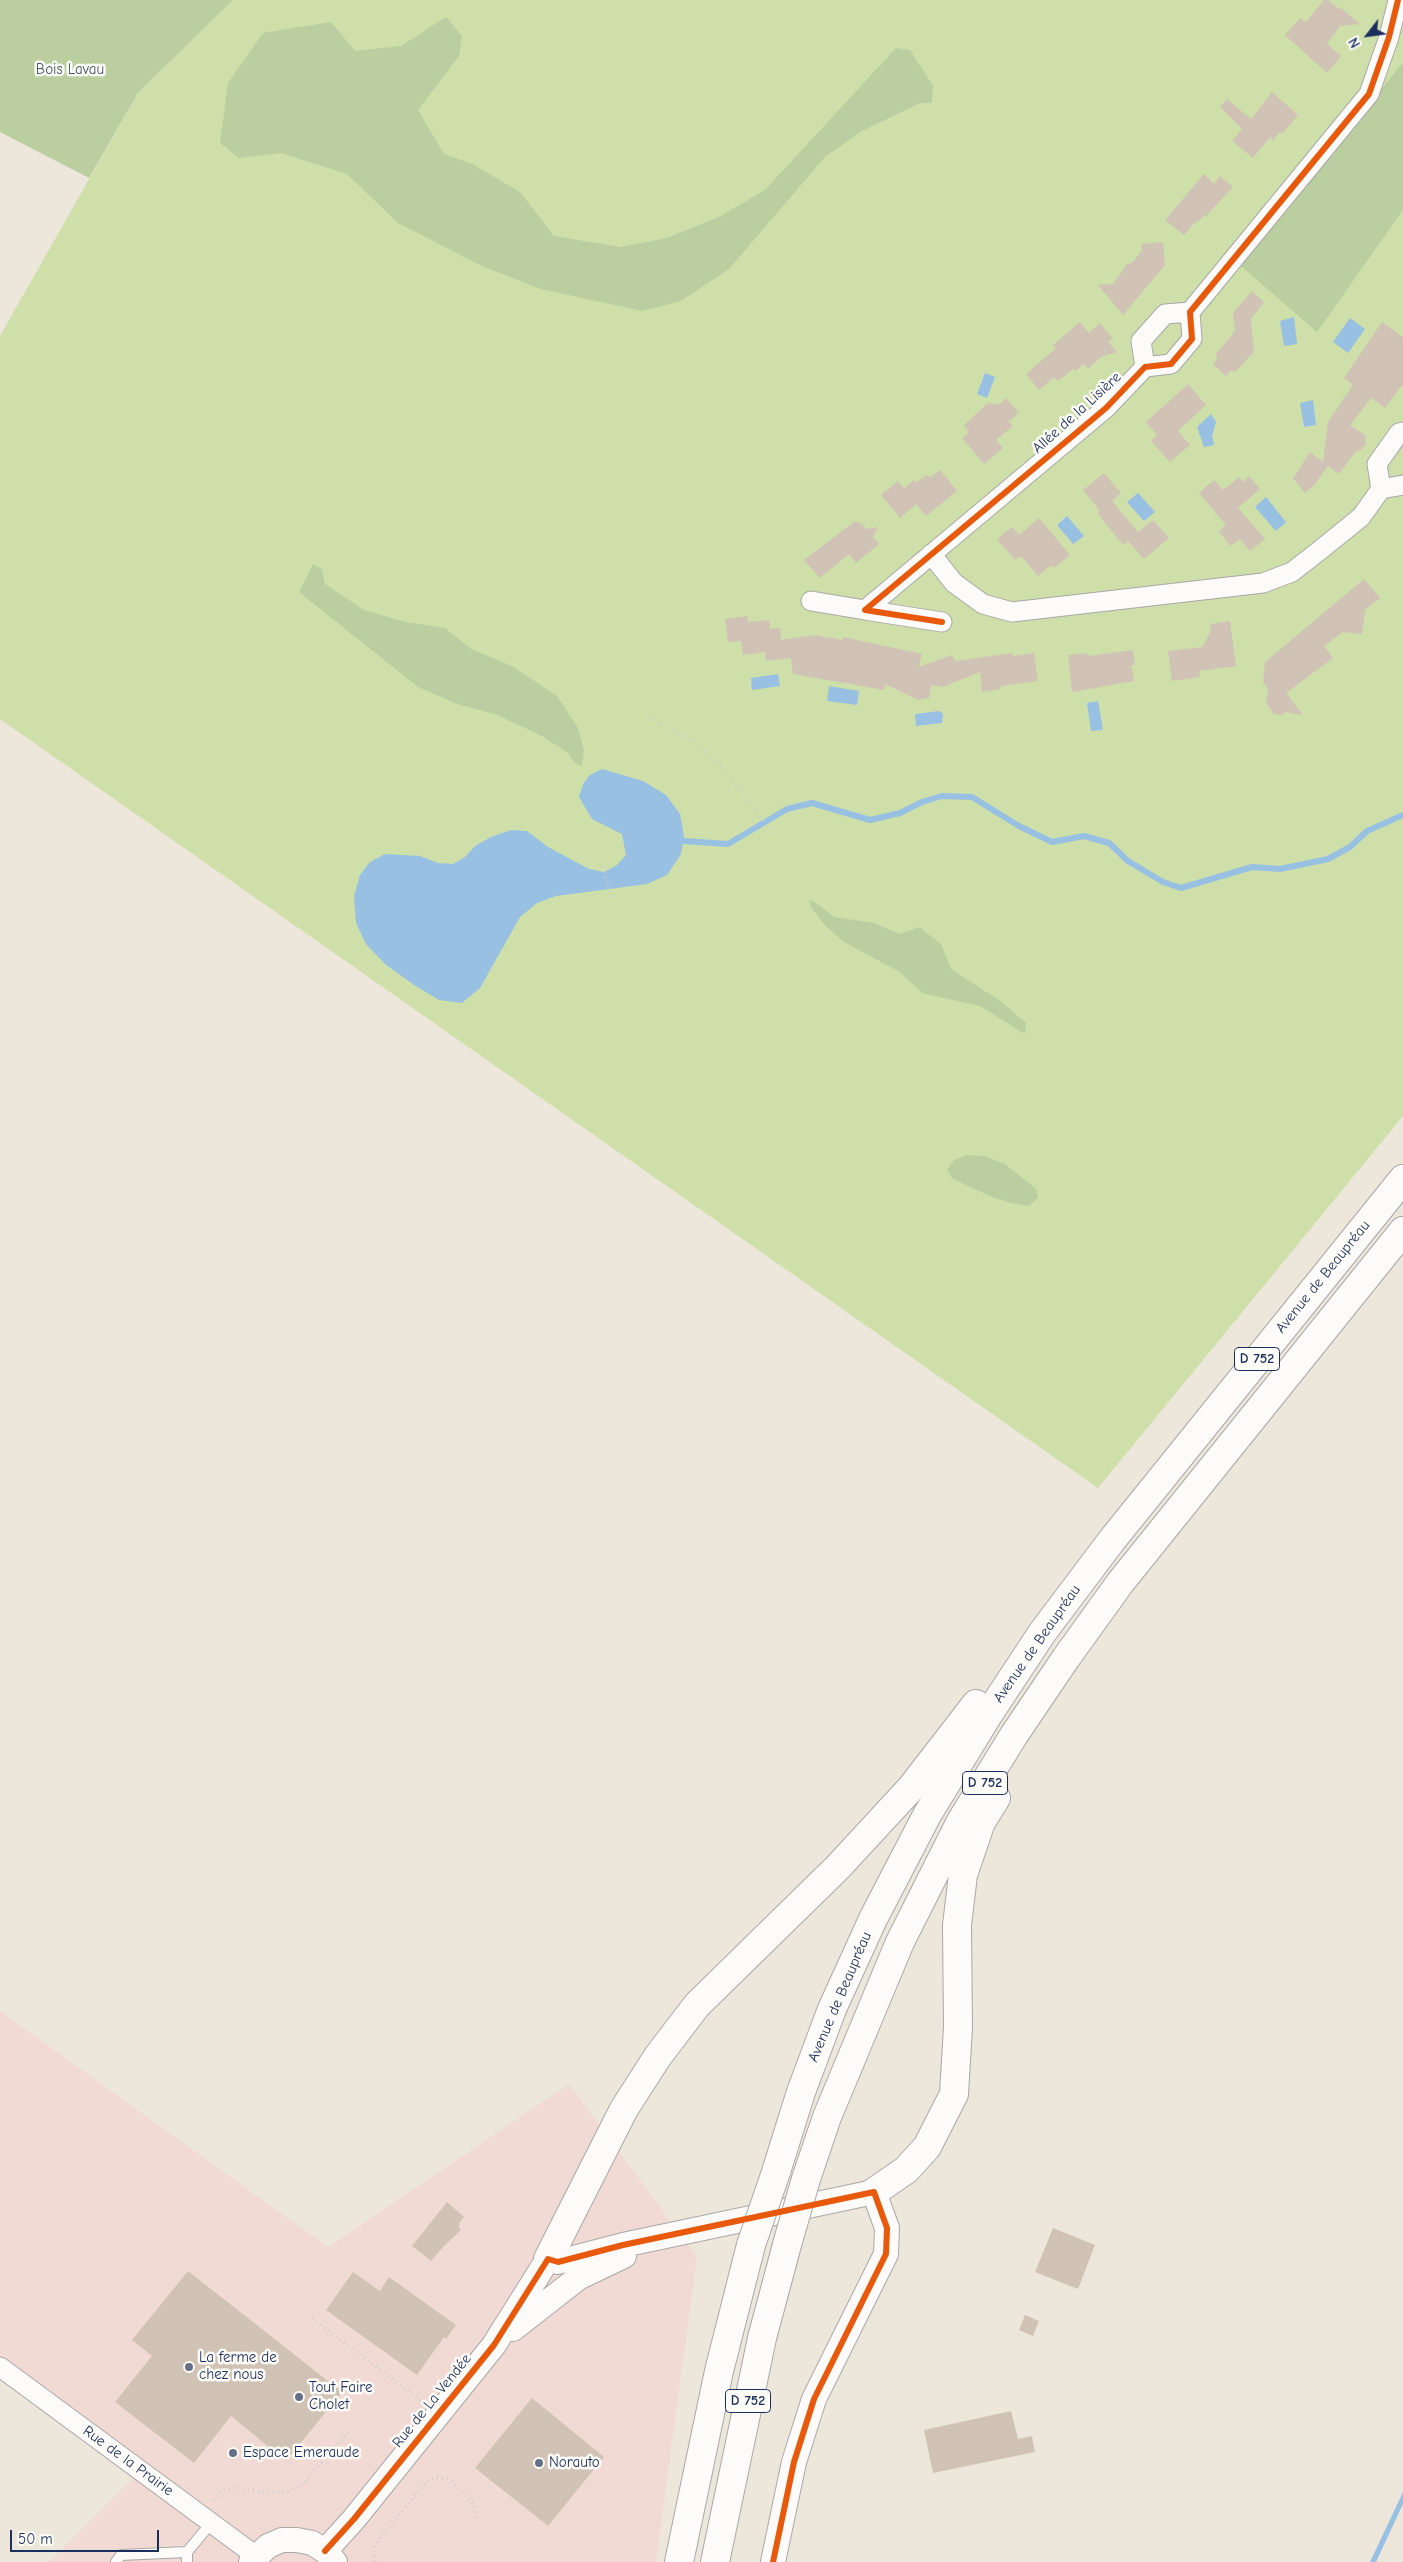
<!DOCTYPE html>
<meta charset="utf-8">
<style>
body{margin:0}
#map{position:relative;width:1403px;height:2562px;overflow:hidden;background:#ede7db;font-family:"Comic Neue",sans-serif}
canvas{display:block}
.north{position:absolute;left:1343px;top:10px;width:50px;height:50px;-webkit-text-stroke:4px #fdfcf7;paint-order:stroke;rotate:240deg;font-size:14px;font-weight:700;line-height:20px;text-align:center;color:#1b2f5e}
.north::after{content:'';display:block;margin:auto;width:18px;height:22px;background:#1b2f5e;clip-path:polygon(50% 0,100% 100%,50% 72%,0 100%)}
.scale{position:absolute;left:10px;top:2530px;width:149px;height:22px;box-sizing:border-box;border:2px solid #1b2f5e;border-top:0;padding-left:6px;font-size:15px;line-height:18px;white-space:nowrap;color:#1b2f5e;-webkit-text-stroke:4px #fdfcf7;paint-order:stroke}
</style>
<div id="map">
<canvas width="1403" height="2562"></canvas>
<div class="north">N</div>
<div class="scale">50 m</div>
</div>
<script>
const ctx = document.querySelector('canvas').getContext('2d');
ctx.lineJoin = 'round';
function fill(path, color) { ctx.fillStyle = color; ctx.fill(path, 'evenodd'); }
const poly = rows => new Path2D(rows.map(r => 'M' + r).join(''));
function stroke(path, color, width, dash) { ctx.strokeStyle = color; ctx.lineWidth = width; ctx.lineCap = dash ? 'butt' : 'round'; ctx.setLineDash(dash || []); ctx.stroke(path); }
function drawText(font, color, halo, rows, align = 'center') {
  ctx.font = font + ' "Comic Neue",sans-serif'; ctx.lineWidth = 5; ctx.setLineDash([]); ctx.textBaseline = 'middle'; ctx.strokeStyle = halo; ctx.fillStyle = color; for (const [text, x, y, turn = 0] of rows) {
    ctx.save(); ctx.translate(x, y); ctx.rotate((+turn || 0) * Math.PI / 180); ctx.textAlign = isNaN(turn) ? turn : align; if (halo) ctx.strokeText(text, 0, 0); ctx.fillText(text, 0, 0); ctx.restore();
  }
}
fill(poly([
 [0,2011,328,2247,569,2084,697,2257,656,2562,49,2562,136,2475,0,2372]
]), '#f2dad4');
fill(poly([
 [233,0,1403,0,1403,1116,1098,1488,0,719,0,336,138,93]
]), '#cedfaa');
fill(poly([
 [0,0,233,0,138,93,89,178,0,132],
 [446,17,462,36,459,56,418,110,444,154,472,164,520,192,554,236,620,247,667,238,721,216,765,190,896,48,910,50,933,86,932,103,920,103,860,132,825,157,729,269,681,301,642,311,541,289,484,267,398,223,347,174,281,153,239,158,220,143,228,83,263,33,331,22,355,51,401,46],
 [1403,62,1403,210,1317,332,1240,265],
 [313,564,322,569,325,584,364,610,405,622,445,628,471,649,512,666,557,696,578,728,584,751,582,766,576,764,568,753,542,736,495,714,460,705,418,687,299,592],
 [809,900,815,902,834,917,874,923,900,934,919,927,941,944,951,969,1000,1001,1026,1023,1025,1034,980,1006,922,993,900,972,844,942,826,926,812,909],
 [967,1155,985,1156,1005,1164,1036,1189,1038,1197,1029,1206,1011,1203,992,1197,953,1179,947,1170,954,1160]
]), '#bacea0');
fill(poly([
 [1294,317,1297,344,1284,346,1280,321],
 [1350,318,1365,329,1348,353,1333,342],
 [985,373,995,377,987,398,977,394],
 [1313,400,1316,425,1304,427,1300,403],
 [1211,414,1216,422,1212,436,1214,445,1204,447,1197,427],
 [1138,493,1155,512,1144,521,1127,502],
 [1266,497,1286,522,1276,531,1255,507],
 [1067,516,1084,536,1073,544,1057,525],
 [778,674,780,686,752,690,751,678],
 [829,686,859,691,857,705,827,701],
 [1098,701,1103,730,1091,731,1087,703],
 [939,711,943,714,942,723,916,726,915,714],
 [602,769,643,781,666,795,680,814,684,836,681,854,667,875,647,884,556,896,537,903,520,917,480,988,462,1003,439,1000,414,985,385,964,366,944,356,923,354,896,360,875,370,862,385,854,420,856,438,863,453,864,465,857,475,846,491,837,511,830,527,831,548,847,589,869,604,872,617,865,626,855,622,834,592,819,579,797,583,784,590,775],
 [1403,2492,1403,2504,1376,2562,1370,2562]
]), '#98c0e2');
stroke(poly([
 [683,841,728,844,787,809,812,803,870,820,900,813,922,802,942,796,972,797,1019,826,1052,842,1084,836,1109,843,1128,861,1163,882,1181,888,1252,867,1280,869,1328,859,1350,847,1367,831,1403,815]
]), '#98c0e2', 6);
fill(poly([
 [1324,0,1328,0,1339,9,1340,7,1360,24,1340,26,1327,44,1341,56,1327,73,1285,35,1300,18,1306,22],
 [1272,92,1298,115,1282,134,1280,132,1272,141,1271,136,1253,158,1232,141,1242,129,1220,107,1227,99,1251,119],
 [1204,174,1214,184,1220,176,1233,187,1205,217,1204,215,1197,223,1196,221,1184,235,1165,220],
 [1163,242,1165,265,1123,315,1098,285,1113,284,1127,264,1132,263,1142,250,1141,244],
 [1252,291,1264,302,1251,319,1254,352,1235,372,1231,370,1226,376,1213,364,1218,358,1215,355,1235,331,1233,313],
 [1080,322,1089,333,1100,323,1113,339,1108,342,1117,352,1101,357,1088,369,1084,364,1075,371,1073,369,1058,381,1054,377,1039,390,1026,374,1056,348,1053,345],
 [1382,322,1403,337,1403,384,1385,408,1371,398,1350,425,1365,435,1366,444,1361,450,1356,451,1339,474,1328,466,1314,485,1305,493,1293,478,1310,452,1323,462,1328,422,1353,385,1344,378],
 [1188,384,1206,405,1178,431,1190,445,1170,462,1151,441,1157,435,1146,422],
 [1006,398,1019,413,1008,422,1013,426,996,440,1003,448,984,464,962,438,969,432,964,425,988,403,1000,404],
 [940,470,957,491,926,516,916,504,900,518,881,495,898,481,904,489,914,480,916,483,926,475,931,477],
 [1104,473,1121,493,1112,501,1138,532,1153,520,1169,538,1144,559,1128,541,1123,545,1097,513,1100,511,1083,490],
 [1249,476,1260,489,1238,508,1265,539,1250,551,1240,539,1231,546,1219,532,1226,525,1199,493,1214,480,1223,490,1239,477,1243,482],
 [1039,518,1070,555,1054,568,1051,565,1038,576,1021,556,1015,560,997,539,1012,527,1019,535],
 [855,521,862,524,867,529,878,527,873,537,879,544,856,563,849,554,820,578,804,560],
 [1364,579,1380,598,1365,610,1362,634,1343,632,1324,646,1333,658,1286,693,1303,715,1285,712,1282,715,1274,714,1266,703,1268,689,1263,682,1265,662],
 [747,616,748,622,769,620,770,629,780,628,781,640,814,635,842,640,843,637,922,654,919,667,952,655,955,661,1013,653,1013,656,1034,653,1038,681,1001,686,1001,689,982,692,980,672,943,687,931,685,929,698,918,700,885,684,884,690,793,674,791,658,766,661,765,652,743,655,741,641,728,642,725,619],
 [1230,621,1236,666,1199,671,1200,677,1172,681,1168,651,1202,647,1211,631,1210,624],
 [1133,650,1135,665,1131,665,1134,681,1072,692,1068,655,1087,653,1088,656],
 [447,2202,464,2217,459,2223,460,2225,458,2227,461,2230,444,2246,431,2261,412,2246],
 [1053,2228,1095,2245,1078,2289,1035,2272],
 [188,2271,342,2392,286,2461,231,2416,194,2463,115,2402,152,2356,132,2340],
 [353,2272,380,2291,389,2277,456,2325,446,2339,444,2337,417,2375,326,2310],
 [1025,2315,1039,2321,1033,2336,1019,2330],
 [532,2398,604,2457,548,2526,475,2468],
 [1011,2411,1018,2439,1032,2436,1035,2452,933,2473,924,2430]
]), '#d0c3b5');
const service = poly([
 [116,2562,121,2555,187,2552],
 [187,2562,187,2552,212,2522]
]);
const minor = poly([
 [1145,367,1141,341,1165,314,1190,312],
 [1381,489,1377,464,1399,433,1403,432],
 [931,554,954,583,983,604,1012,612,1263,583,1292,572,1319,551,1361,517,1381,489,1403,485],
 [811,601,865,610],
 [942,622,865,610,1106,408,1145,367,1171,364,1192,339,1190,312,1369,94,1389,37,1398,0],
 [0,2367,256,2556]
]);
const tertiary = poly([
 [513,2329,578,2278,624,2256],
 [325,2551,354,2519,494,2345,548,2259,558,2262,623,2245,874,2192,887,2228,886,2254,814,2399,794,2462,773,2562],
 [251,2562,268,2546,282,2540,297,2540,312,2543,325,2551,335,2562]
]);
const trunk = poly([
 [776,2172,801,2092,832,2009,873,1919,927,1815,988,1715,1042,1633,1112,1540,1403,1179],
 [806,2179,827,2117,900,1942,961,1821,1014,1735,1066,1658,1120,1583,1403,1231],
 [874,2192,906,2170,927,2147,954,2094,958,2027,957,1925,963,1875,981,1822,996,1798],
 [548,2259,624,2109,658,2056,697,2005,838,1867,911,1788,976,1704],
 [679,2562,719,2371,751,2245],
 [715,2562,762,2338,788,2241]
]);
stroke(service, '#a9a8a7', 12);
stroke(minor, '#a9a8a7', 21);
stroke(tertiary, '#a9a8a7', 26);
stroke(trunk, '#a9a8a7', 30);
stroke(poly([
 [646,716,694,741,717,762,745,796,774,835],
 [602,862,611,898],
 [312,2319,423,2402],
 [213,2500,221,2491,240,2487,261,2493,285,2492,302,2485,350,2430],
 [375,2562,374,2551,381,2536,427,2481,437,2477,450,2480,474,2504,476,2520]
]), '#cccdcd', 3, [1, 4]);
stroke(service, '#fcfbfa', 10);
stroke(minor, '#fcfbfa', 19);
stroke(tertiary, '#fcfbfa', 24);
stroke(trunk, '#fcfbfa', 28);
const trunkBridge = poly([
 [788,2241,806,2179],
 [751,2245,776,2172]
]);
stroke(trunkBridge, '#a9a8a7', 30, []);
stroke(trunkBridge, '#fcfbfa', 28);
stroke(poly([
 [942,622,865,610,1106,408,1145,367,1171,364,1192,339,1190,312,1369,94,1389,37,1398,0],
 [325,2551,354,2519,494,2345,548,2259,558,2262,623,2245,874,2192,887,2228,886,2254,814,2399,794,2462,773,2562]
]), '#e8590c', 6);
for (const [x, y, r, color] of [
 [189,2367,5,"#646f8a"],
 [299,2397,5,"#646f8a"],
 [233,2453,5,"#646f8a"],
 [539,2463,5,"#646f8a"]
]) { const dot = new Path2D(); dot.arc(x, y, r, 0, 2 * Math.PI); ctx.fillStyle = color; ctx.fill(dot); stroke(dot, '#fdfcf7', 2); }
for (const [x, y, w] of [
 [1257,1359,45],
 [985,1783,45],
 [748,2401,45]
]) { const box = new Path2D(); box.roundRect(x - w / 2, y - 11.5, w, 23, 4); ctx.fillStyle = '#fdfcf7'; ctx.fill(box); stroke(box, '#1b2f5e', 1); }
drawText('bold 14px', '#1b2f5e', null, [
 ["D 752",1257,1359],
 ["D 752",985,1783],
 ["D 752",748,2401]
]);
drawText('15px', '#425a67', '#fdfcf7', [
 ["Bois Lavau",70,70]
]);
drawText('15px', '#1b2f5e', '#fdfcf7', [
 ["Allée de la Lisière",1077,413,-42],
 ["Avenue de Beaupréau",1323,1277,-51],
 ["Avenue de Beaupréau",1037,1644,-55],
 ["Avenue de Beaupréau",840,1997,-67],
 ["Rue de La Vendée",432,2401,-51],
 ["Rue de la Prairie",128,2461,36]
]);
drawText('15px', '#1b2f5e', '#fdfcf7', [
 ["La ferme de",199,2358],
 ["chez nous",199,2375],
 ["Tout Faire",309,2388],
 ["Cholet",309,2405],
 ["Espace Emeraude",243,2453],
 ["Norauto",549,2463]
], 'left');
</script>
